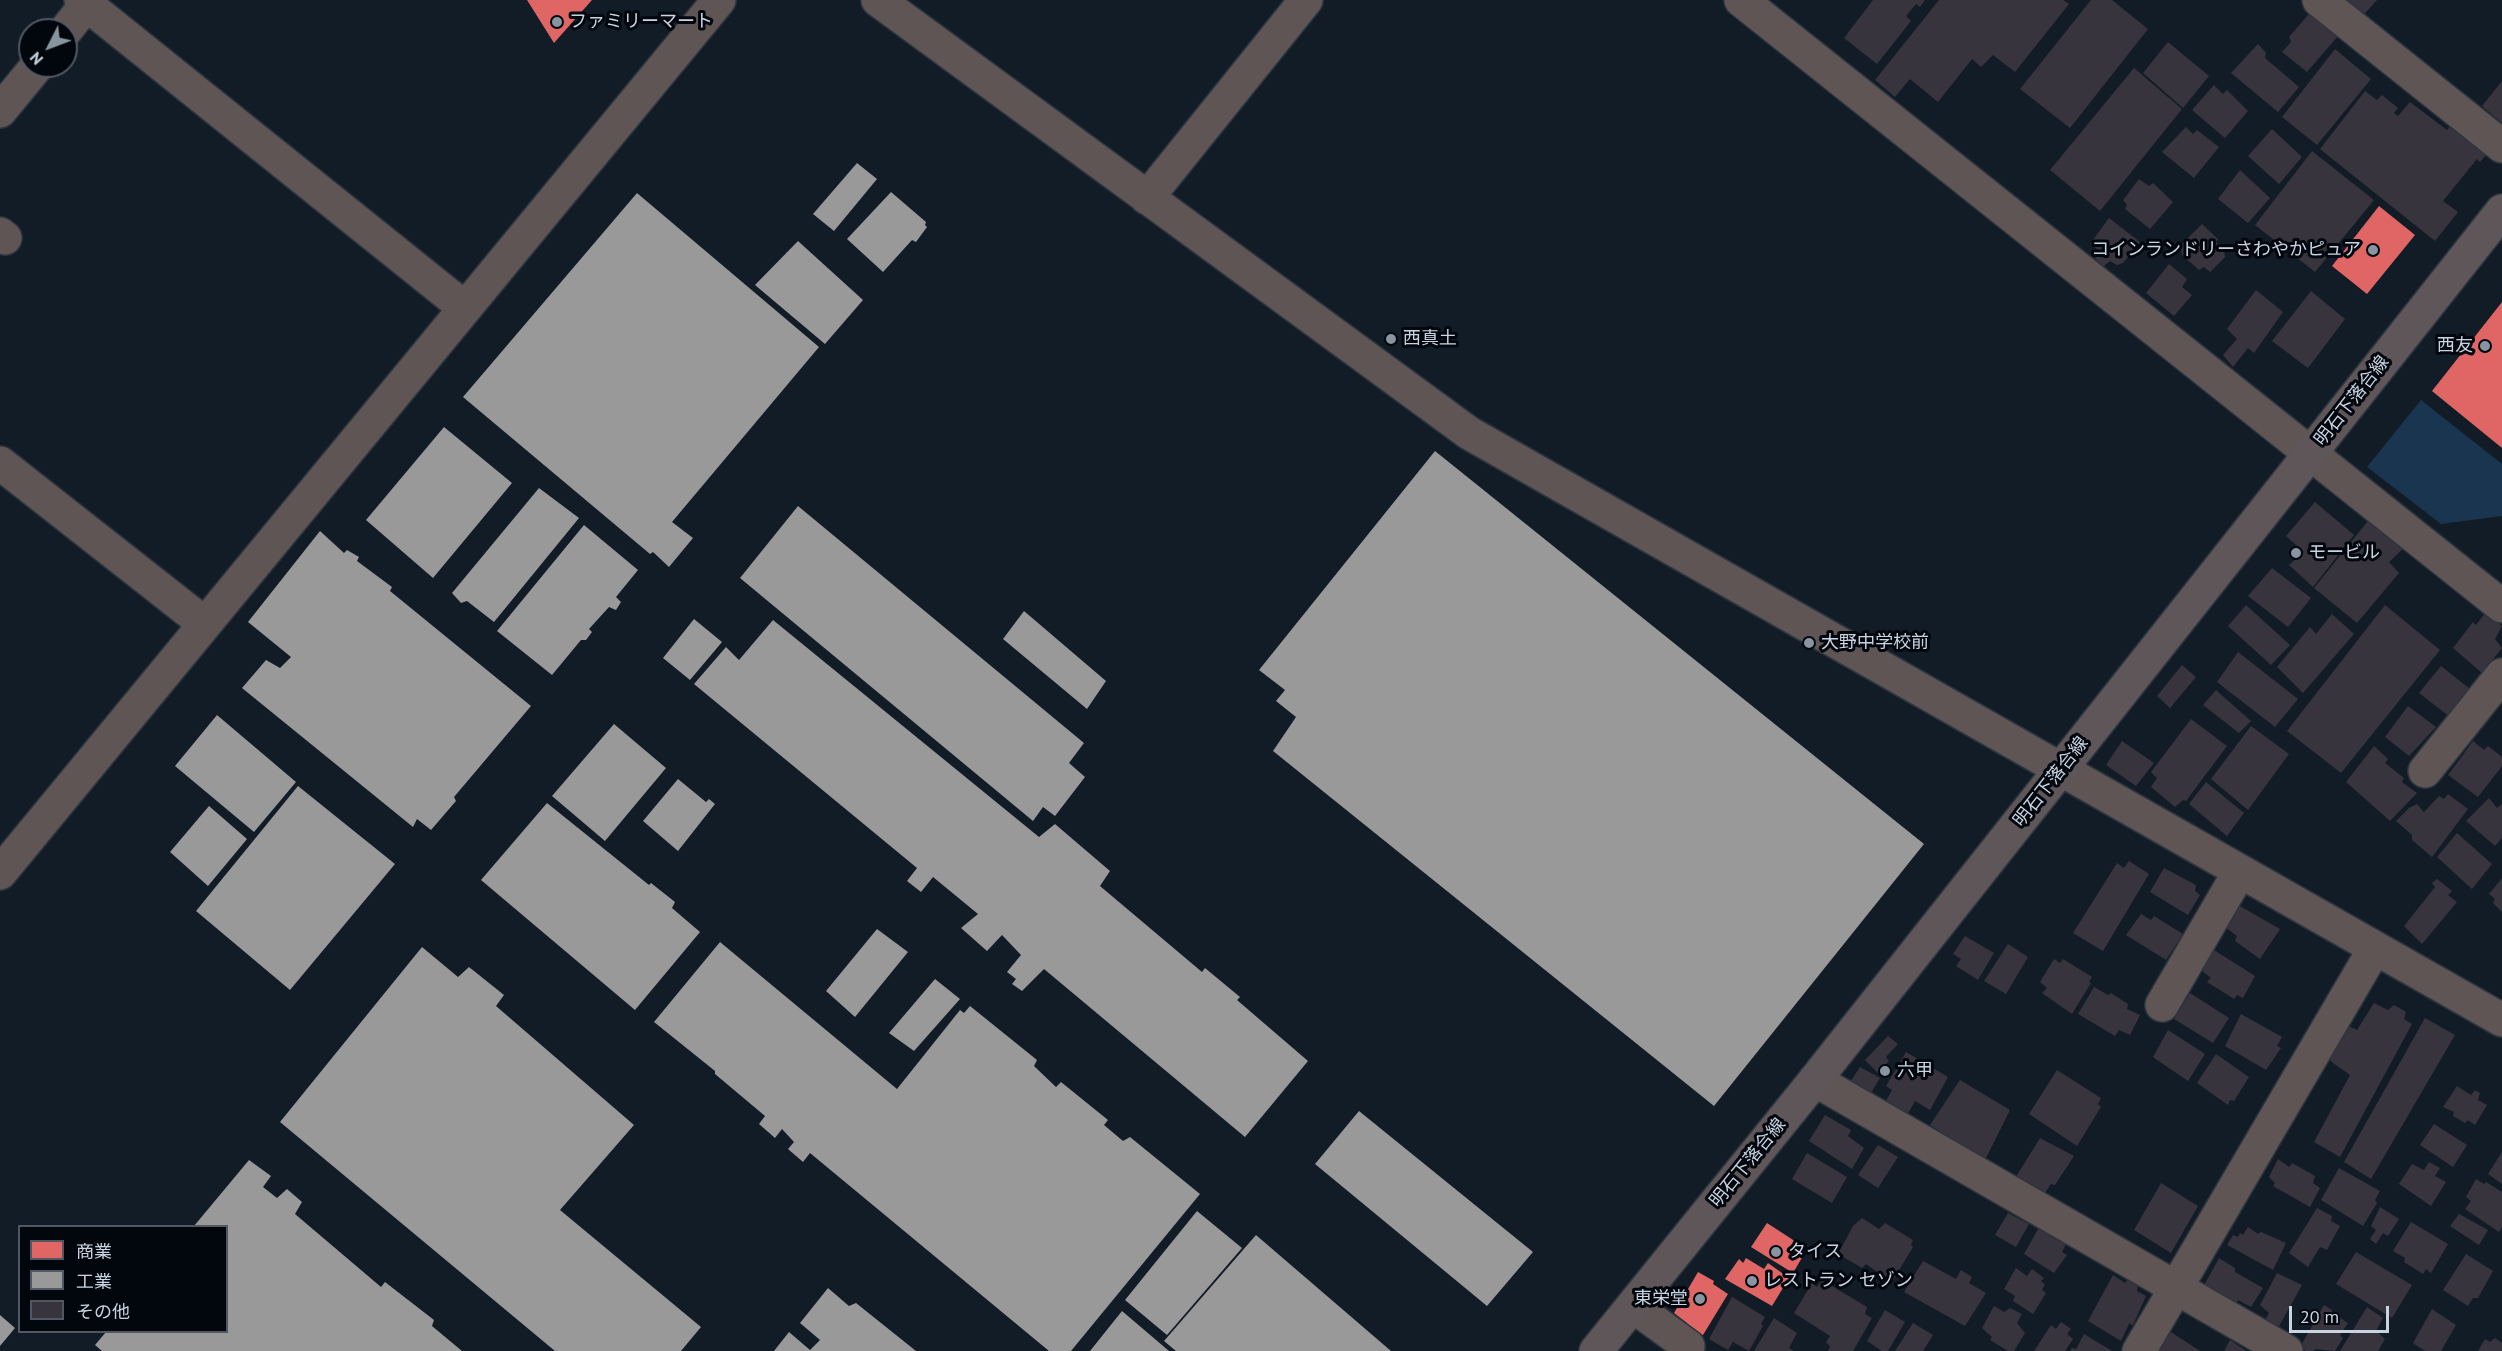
<!DOCTYPE html>
<meta charset="utf-8">
<style>
body{margin:0}
#map{position:relative;width:2502px;height:1351px;overflow:hidden;background:#121c26;font-family:"PT Sans","Noto Sans JP",sans-serif}
canvas{display:block}
.legend{position:absolute;left:18px;top:1225px;width:210px;height:108px;box-sizing:border-box;background:#02060d;border:2px solid #515862;margin:0;padding:8px 10px;list-style:none;font-size:18px;color:#c8d4e1}
.legend li{display:flex;align-items:center;gap:12px;height:30px}
.legend b{width:30px;border:2px solid #515862}
.north{position:absolute;left:18px;top:18px;width:60px;height:60px;box-sizing:border-box;background:#02060d;border:2px solid #515862;border-radius:50%;rotate:228deg;font-size:16px;font-weight:700;line-height:24px;text-align:center;color:#c8d4e1}
.north::after{content:'';display:block;margin:auto;width:21px;height:27px;background:#8894a0;clip-path:polygon(50% 0,100% 100%,50% 72%,0 100%)}
.scale{position:absolute;left:2289px;top:1306px;width:100px;height:27px;box-sizing:border-box;border:3px solid #c8d4e1;border-top:0;padding-left:8px;font-size:18px;line-height:21px;white-space:nowrap;color:#c8d4e1;-webkit-text-stroke:4px #02060d;paint-order:stroke}
</style>
<div id="map">
<canvas width="2502" height="1351"></canvas>
<ul class="legend">
<li><b style="height:16px;background:#e06666"></b>商業</li>
<li><b style="height:16px;background:#999"></b>工業</li>
<li><b style="height:16px;background:#38343d"></b>その他</li>
</ul>
<div class="north">N</div>
<div class="scale">20 m</div>
</div>
<script>
const ctx = document.querySelector('canvas').getContext('2d');
ctx.lineJoin = 'round';
function fill(path, color) { ctx.fillStyle = color; ctx.fill(path, 'evenodd'); }
const poly = rows => new Path2D(rows.map(r => 'M' + r).join(''));
function stroke(path, color, width, dash) { ctx.strokeStyle = color; ctx.lineWidth = width; ctx.lineCap = dash ? 'butt' : 'round'; ctx.setLineDash(dash || []); ctx.stroke(path); }
function drawText(font, color, halo, rows, align = 'center') {
  ctx.font = font + ' "PT Sans","Noto Sans JP",sans-serif'; ctx.lineWidth = 6; ctx.setLineDash([]); ctx.textBaseline = 'middle'; ctx.strokeStyle = halo; ctx.fillStyle = color; for (const [text, x, y, turn = 0] of rows) {
    ctx.save(); ctx.translate(x, y); ctx.rotate((+turn || 0) * Math.PI / 180); ctx.textAlign = isNaN(turn) ? turn : align; if (halo) ctx.strokeText(text, 0, 0); ctx.fillText(text, 0, 0); ctx.restore();
  }
}
fill(poly([
 [2421,400,2502,464,2502,516,2441,524,2367,467]
]), '#1a3550');
fill(poly([
 [527,0,592,0,554,43],
 [2379,206,2415,235,2367,294,2332,266],
 [2502,302,2502,448,2432,391],
 [1767,1223,1807,1249,1793,1273,1751,1247],
 [1746,1258,1764,1269,1768,1263,1789,1278,1772,1306,1725,1279,1739,1259,1743,1263],
 [1698,1272,1714,1281,1713,1284,1728,1294,1703,1335,1685,1327,1687,1323,1674,1313]
]), '#e06666');
fill(poly([
 [857,163,877,179,834,231,813,214],
 [891,192,926,222,925,225,927,227,916,242,912,240,883,272,847,239],
 [637,193,819,347,672,522,693,538,669,567,653,552,650,554,463,397],
 [798,241,863,300,825,344,755,285],
 [444,427,512,483,433,578,366,520],
 [1435,451,1924,844,1714,1106,1273,751,1296,717,1276,701,1285,690,1259,670],
 [539,488,579,518,494,622,467,601,461,603,452,593],
 [798,506,1084,743,1069,763,1085,777,1055,816,1043,807,1033,821,740,578],
 [584,525,638,570,616,597,621,602,616,610,609,607,589,629,592,632,586,640,581,640,552,675,497,631],
 [320,531,344,553,347,550,359,557,357,561,392,587,390,591,531,706,454,797,456,801,431,830,417,819,413,827,242,688,266,660,280,668,291,657,248,622],
 [1024,611,1106,681,1087,709,1003,639],
 [694,619,722,642,690,680,663,658],
 [773,620,1039,837,1055,824,1110,871,1100,886,1202,972,1205,968,1240,997,1237,1000,1308,1061,1245,1137,1044,969,1022,991,1012,984,1016,979,1007,972,1021,955,1002,935,987,951,961,928,978,914,933,877,921,892,907,881,917,868,694,684,726,647,739,660],
 [217,715,296,782,254,832,175,766],
 [614,724,666,768,605,841,552,796],
 [678,779,706,802,709,799,715,804,678,851,643,821],
 [298,786,395,864,290,990,196,911],
 [547,803,649,885,651,883,675,902,672,908,700,932,635,1010,481,880],
 [209,806,247,839,208,886,170,852],
 [877,929,908,952,855,1017,826,991],
 [720,942,897,1089,960,1010,964,1013,970,1006,1037,1060,1034,1066,1056,1087,1061,1082,1108,1120,1104,1125,1123,1141,1130,1137,1200,1194,1071,1351,1049,1351,810,1153,803,1162,788,1149,794,1142,782,1129,775,1138,759,1124,765,1116,715,1074,715,1071,654,1022],
 [422,947,458,977,469,967,504,995,496,1006,634,1125,560,1210,701,1327,681,1351,555,1351,280,1122],
 [935,979,960,999,914,1051,889,1033],
 [1359,1111,1533,1252,1487,1306,1315,1164],
 [249,1160,271,1176,263,1187,277,1198,287,1189,302,1202,295,1214,381,1287,385,1282,434,1320,432,1326,462,1351,102,1351,95,1345,106,1332,226,1332,226,1226,194,1226],
 [1197,1211,1242,1248,1167,1335,1125,1300],
 [1256,1235,1391,1351,1176,1351,1164,1341],
 [828,1288,849,1306,856,1303,916,1351,774,1351,789,1332,810,1350,820,1340,800,1323],
 [1122,1311,1169,1351,1090,1351],
 [0,1315,15,1328,0,1346]
]), '#999');
fill(poly([
 [1873,0,1925,0,1920,7,1916,4,1906,16,1911,21,1877,64,1844,38],
 [1939,0,2063,0,2069,4,2015,72,1993,55,1981,67,1972,59,1938,102,1910,79,1895,97,1875,80],
 [2091,0,2112,0,2148,29,2070,128,2020,89],
 [2337,0,2377,0,2360,19],
 [2309,14,2338,36,2307,72,2282,52,2291,42,2289,37],
 [2168,42,2209,76,2183,108,2143,73],
 [2258,44,2266,53,2265,58,2299,87,2278,112,2231,73],
 [2335,49,2371,79,2317,145,2282,117],
 [2134,68,2182,109,2100,211,2050,170],
 [2502,81,2502,123,2482,106],
 [2214,85,2223,94,2227,90,2248,111,2225,138,2192,110],
 [2365,91,2377,100,2382,95,2398,108,2394,113,2398,116,2410,102,2447,130,2451,125,2487,154,2480,162,2477,159,2443,201,2458,212,2435,241,2320,149],
 [2186,127,2193,134,2197,130,2219,147,2194,178,2162,152],
 [2272,129,2302,157,2279,184,2248,156],
 [2312,151,2374,200,2315,272,2255,225],
 [2240,170,2270,198,2248,223,2218,199],
 [2139,179,2149,186,2153,183,2173,202,2150,229,2125,209,2127,205,2123,200],
 [2109,218,2140,242,2123,263,2117,265,2110,261,2103,267,2095,258,2100,251,2090,244],
 [2202,224,2218,239,2216,242,2224,250,2225,257,2210,272,2204,267,2199,270,2182,255,2181,245],
 [2169,264,2187,279,2182,287,2192,295,2174,316,2146,293],
 [2256,290,2283,312,2254,353,2248,348,2233,367,2223,355,2237,339,2227,329],
 [2311,291,2345,319,2308,368,2272,341],
 [2315,502,2354,535,2313,587,2289,565,2304,552,2286,536],
 [2368,521,2404,548,2389,562,2399,573,2357,623,2314,588],
 [2272,568,2311,598,2288,627,2248,596],
 [2246,605,2290,645,2271,665,2228,626],
 [2385,605,2440,650,2341,773,2287,731],
 [2486,612,2502,626,2495,639,2502,648,2482,673,2453,648,2473,622,2476,625],
 [2332,614,2354,634,2303,693,2277,667,2310,627,2316,634],
 [2238,652,2298,699,2275,727,2217,682],
 [2182,665,2196,677,2170,708,2157,696],
 [2441,666,2470,689,2450,717,2419,693],
 [2216,690,2251,721,2239,733,2203,705],
 [2408,706,2436,727,2409,756,2385,737],
 [2191,719,2227,746,2186,801,2183,800,2175,807,2151,787,2157,778,2151,772],
 [2251,726,2289,754,2248,810,2211,779],
 [2122,741,2154,763,2136,786,2106,765],
 [2473,741,2484,750,2488,746,2502,757,2502,766,2478,797,2448,775],
 [2374,746,2388,759,2385,763,2404,778,2402,782,2417,793,2390,821,2346,782],
 [2206,782,2244,813,2227,836,2189,804],
 [2448,794,2468,809,2432,857,2412,840,2412,835,2396,821,2409,808,2417,804,2424,812,2439,796,2444,799],
 [2489,798,2497,808,2502,804,2502,838,2495,846,2466,821],
 [2457,833,2492,864,2472,889,2437,857],
 [2129,861,2149,874,2103,951,2073,933,2117,863,2124,868],
 [2164,868,2196,885,2195,891,2200,895,2188,915,2150,892],
 [2502,878,2502,912,2493,903,2495,899,2489,894],
 [2437,879,2452,891,2448,895,2457,902,2422,944,2404,926,2435,887,2432,883],
 [2238,905,2280,929,2260,959,2235,941,2237,936,2225,927],
 [2141,914,2151,920,2154,916,2183,934,2166,960,2126,935],
 [1965,936,1994,953,1978,980,1956,966,1961,959,1953,954],
 [2008,944,2028,957,2006,994,1984,981],
 [2214,950,2255,976,2243,998,2237,995,2234,999,2207,982,2211,978,2202,971],
 [2054,959,2060,963,2063,959,2092,977,2089,982,2091,983,2072,1014,2042,993,2047,988,2040,982],
 [2094,987,2108,995,2111,993,2128,1004,2127,1009,2140,1015,2130,1035,2119,1030,2115,1036,2078,1014],
 [2190,993,2229,1018,2213,1043,2174,1019],
 [2374,1003,2388,1010,2394,1005,2406,1012,2404,1019,2412,1024,2340,1157,2314,1142,2350,1075,2329,1060,2326,1054,2335,1040,2340,1042,2348,1026,2357,1030],
 [2241,1014,2282,1037,2277,1046,2281,1048,2266,1070,2225,1046],
 [2425,1018,2455,1035,2371,1179,2344,1162],
 [2168,1030,2205,1054,2188,1081,2153,1057],
 [1888,1036,1898,1044,1886,1057,1889,1061,1878,1073,1865,1060],
 [1906,1052,1948,1077,1930,1110,1915,1101,1905,1119,1883,1106,1892,1090,1886,1086],
 [2216,1054,2249,1077,2234,1101,2230,1100,2228,1105,2197,1083],
 [1860,1067,1880,1078,1868,1098,1847,1087],
 [2057,1070,2101,1098,2098,1104,2101,1107,2077,1146,2029,1114],
 [1960,1080,2010,1110,1985,1160,1930,1125],
 [2457,1086,2471,1095,2475,1090,2480,1093,2478,1100,2487,1105,2475,1125,2468,1120,2465,1123,2453,1116,2454,1112,2443,1107],
 [1825,1115,1851,1130,1848,1136,1864,1148,1852,1169,1809,1141],
 [2434,1124,2467,1145,2453,1167,2420,1145],
 [2040,1138,2074,1156,2055,1185,2051,1184,2042,1197,2014,1180],
 [1878,1145,1898,1157,1878,1188,1858,1175],
 [2502,1152,2502,1184,2488,1174],
 [1807,1153,1847,1177,1832,1203,1792,1179],
 [2278,1159,2289,1167,2292,1163,2315,1176,2313,1183,2320,1188,2310,1207,2273,1186,2275,1183,2269,1177],
 [2429,1162,2440,1168,2435,1176,2446,1182,2431,1206,2399,1184,2412,1164,2424,1170],
 [2339,1168,2380,1191,2375,1200,2377,1203,2363,1226,2321,1200],
 [2476,1179,2484,1184,2486,1182,2502,1192,2502,1227,2499,1232,2465,1209,2471,1201,2466,1197],
 [2161,1183,2198,1206,2171,1253,2134,1230],
 [2380,1207,2399,1219,2388,1236,2383,1233,2376,1244,2370,1239,2376,1230,2371,1226],
 [2317,1208,2332,1216,2331,1221,2340,1226,2327,1250,2320,1247,2308,1267,2289,1253],
 [2008,1213,2029,1224,2016,1247,1995,1235],
 [2459,1214,2488,1230,2479,1245,2450,1226],
 [1862,1218,1879,1229,1885,1223,1913,1240,1911,1245,1913,1247,1889,1287,1881,1282,1884,1277,1866,1264,1862,1268,1838,1254,1853,1226],
 [2411,1222,2448,1244,2431,1273,2426,1269,2423,1274,2404,1262,2405,1258,2393,1251],
 [2039,1223,2066,1239,2063,1242,2066,1244,2062,1252,2067,1255,2054,1273,2024,1254,2038,1229],
 [2248,1227,2258,1234,2261,1232,2286,1243,2273,1270,2227,1245,2233,1235,2238,1237,2240,1233,2243,1235],
 [2356,1252,2412,1285,2392,1318,2336,1284],
 [2466,1254,2493,1271,2478,1298,2473,1298,2468,1306,2443,1290],
 [2219,1258,2235,1268,2235,1272,2263,1288,2251,1307,2238,1300,2235,1308,2202,1289],
 [1923,1261,1956,1279,1961,1270,1972,1277,1969,1283,1986,1293,1965,1326,1904,1292],
 [2016,1268,2027,1276,2032,1269,2044,1278,2041,1281,2045,1285,2042,1290,2046,1293,2033,1314,2013,1301,2015,1296,2004,1289],
 [2277,1273,2302,1285,2278,1328,2265,1320,2269,1313,2260,1305],
 [2113,1275,2125,1283,2127,1280,2138,1285,2137,1291,2146,1296,2133,1325,2129,1324,2121,1341,2088,1321],
 [1822,1280,1867,1307,1865,1314,1872,1318,1853,1351,1828,1351,1830,1347,1826,1342,1830,1336,1794,1313,1812,1283,1817,1287],
 [1732,1297,1765,1317,1761,1324,1763,1326,1749,1351,1733,1342,1728,1350,1709,1339],
 [2324,1305,2332,1310,2332,1313,2348,1323,2340,1335,2343,1338,2335,1351,2315,1349,2314,1351,2306,1351,2300,1347],
 [1994,1306,2004,1312,2010,1308,2022,1314,2017,1323,2025,1333,2014,1351,2008,1351,1990,1340,1992,1337,1982,1328],
 [2367,1307,2383,1318,2376,1331,2385,1339,2378,1351,2340,1351],
 [2432,1309,2456,1325,2441,1351,2425,1351,2413,1343],
 [1885,1310,1905,1322,1888,1351,1882,1351,1867,1341],
 [1774,1318,1797,1333,1789,1348,1794,1351,1754,1351],
 [2061,1322,2071,1329,2067,1334,2073,1339,2065,1351,2034,1351,2051,1325,2056,1329],
 [1913,1323,1933,1335,1923,1351,1895,1351],
 [2171,1332,2200,1351,2158,1351],
 [2084,1334,2112,1351,2070,1351,2072,1348,2076,1349],
 [2495,1338,2502,1343,2502,1351,2478,1351,2485,1339,2490,1342],
 [2230,1340,2246,1351,2224,1351]
]), '#38343d');
const minor = poly([
 [81,0,465,308],
 [878,0,1469,433,2502,1020],
 [1741,0,2502,606],
 [2319,0,2502,146],
 [66,30,86,5],
 [0,111,37,66],
 [1147,198,1306,0],
 [0,234,5,238],
 [0,463,205,624],
 [2425,771,2502,675],
 [0,873,719,0],
 [2162,1005,2240,871],
 [1815,1080,2286,1351],
 [1633,1306,1688,1346,1685,1351],
 [2139,1351,2375,948]
]);
const major = poly([
 [1596,1351,1815,1080,2502,211]
]);
stroke(minor, '#2d363e', 36);
stroke(major, '#2d363e', 36);
stroke(minor, '#5f5555', 33);
stroke(major, '#5e5658', 33);
for (const [x, y, r, color] of [
 [557,22,6,"#8894a0"],
 [2373,250,6,"#8894a0"],
 [1391,339,6,"#8894a0"],
 [2485,346,6,"#8894a0"],
 [2296,553,6,"#8894a0"],
 [1809,643,6,"#8894a0"],
 [1885,1071,6,"#8894a0"],
 [1776,1252,6,"#8894a0"],
 [1752,1281,6,"#8894a0"],
 [1700,1299,6,"#8894a0"]
]) { const dot = new Path2D(); dot.arc(x, y, r, 0, 2 * Math.PI); ctx.fillStyle = color; ctx.fill(dot); stroke(dot, '#02060d', 2); }
drawText('18px', '#c8d4e1', '#02060d', [
 ["ファミリーマート",569,22],
 ["コインランドリーさわやかピュア",2361,250,"right"],
 ["西真土",1403,339],
 ["西友",2473,346,"right"],
 ["モービル",2308,553],
 ["大野中学校前",1821,643],
 ["六甲",1897,1071],
 ["タイス",1788,1252],
 ["レストラン セゾン",1764,1281],
 ["東栄堂",1688,1299,"right"]
], 'left');
drawText('18px', '#c8d4e1', '#02060d', [
 ["明石下落合線",2352,401,-52],
 ["明石下落合線",2051,782,-52],
 ["明石下落合線",1748,1163,-51]
]);
</script>
